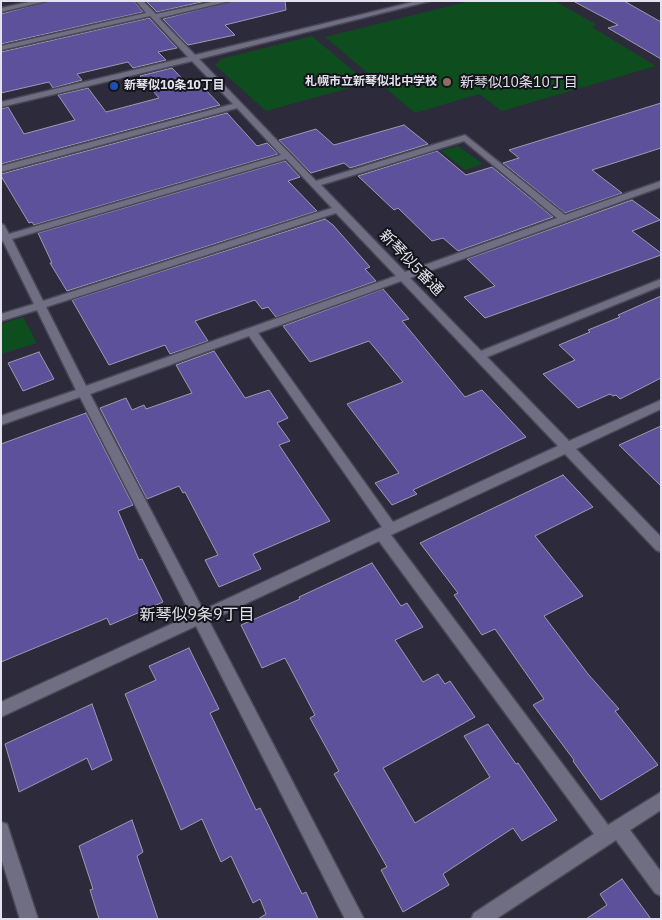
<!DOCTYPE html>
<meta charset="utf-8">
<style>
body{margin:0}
#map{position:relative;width:662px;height:920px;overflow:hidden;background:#2c2a3b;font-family:"IBM Plex Sans",sans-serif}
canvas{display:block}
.frame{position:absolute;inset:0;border:2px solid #e3e2ee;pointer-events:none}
</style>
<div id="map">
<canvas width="662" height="920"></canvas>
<div class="frame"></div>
</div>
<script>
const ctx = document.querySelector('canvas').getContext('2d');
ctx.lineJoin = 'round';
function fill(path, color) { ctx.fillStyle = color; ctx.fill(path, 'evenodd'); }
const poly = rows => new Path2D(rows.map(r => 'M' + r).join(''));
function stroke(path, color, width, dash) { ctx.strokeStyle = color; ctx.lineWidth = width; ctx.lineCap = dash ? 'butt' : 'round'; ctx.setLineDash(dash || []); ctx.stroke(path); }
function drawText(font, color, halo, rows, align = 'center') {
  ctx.font = font + ' "IBM Plex Sans","Noto Sans JP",sans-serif'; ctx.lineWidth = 4; ctx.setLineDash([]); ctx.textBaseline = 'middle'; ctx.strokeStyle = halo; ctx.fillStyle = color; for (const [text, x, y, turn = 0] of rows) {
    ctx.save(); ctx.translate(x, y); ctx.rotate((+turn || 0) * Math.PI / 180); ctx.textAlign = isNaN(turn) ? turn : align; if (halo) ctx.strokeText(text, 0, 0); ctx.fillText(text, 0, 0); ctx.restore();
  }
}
fill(poly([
 [470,1,555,1,597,25,592,27,656,66,502,111,479,94,415,113,325,37],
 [312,36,368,83,266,111,215,65,221,59],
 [458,146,483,164,465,170,441,151],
 [23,317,37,343,1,354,1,324]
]), '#0e4d1d');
const building = poly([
 [49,1,134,1,143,12,1,44,1,14,49,1],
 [146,1,206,1,157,12,146,1],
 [232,1,285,1,286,10,225,25,235,35,188,45,163,19,232,1],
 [573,1,624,1,661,22,661,59,608,28,618,25,573,1],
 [149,18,177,48,158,52,166,60,133,68,128,62,77,74,82,80,53,88,49,82,1,93,1,52,149,18],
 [172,68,193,90,203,87,220,105,1,164,1,109,8,107,24,134,75,120,58,95,88,88,106,112,159,98,140,76,172,68],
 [661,103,661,148,592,170,622,193,565,213,503,163,519,158,509,150,661,103],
 [227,113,257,146,267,143,278,154,34,225,32,222,29,223,1,176,1,174,227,113],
 [404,125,428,144,350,168,344,163,311,173,279,140,316,129,334,145,404,125],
 [437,151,466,175,492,167,553,217,458,251,443,238,432,241,398,208,394,210,358,176,437,151],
 [285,161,300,177,288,181,317,211,67,291,50,263,52,263,38,233,285,161],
 [632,200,660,220,632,231,661,253,661,255,485,318,464,297,495,286,467,259,632,200],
 [325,219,333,225,370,267,365,269,376,281,276,317,268,307,262,309,255,300,195,321,208,341,170,354,165,345,109,365,72,300,325,219],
 [383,289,409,319,402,321,465,397,482,390,526,437,413,490,417,494,392,505,375,483,399,473,347,404,403,382,369,341,310,362,283,326,383,289],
 [661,296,661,378,620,399,616,395,613,396,610,394,578,408,543,374,575,360,559,345,590,332,588,330,620,317,618,315,661,296],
 [214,351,245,398,269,390,288,418,277,423,290,441,279,445,330,521,253,554,261,569,219,587,205,560,218,555,185,492,183,493,179,486,147,499,100,408,126,398,132,410,144,405,146,409,192,393,176,365,214,351],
 [39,352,54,379,23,391,8,363,39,352],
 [86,413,133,505,118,511,139,560,142,559,163,602,110,625,107,618,1,662,1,444,86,413],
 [661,426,661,486,619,445,661,426],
 [563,475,593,507,535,536,583,596,544,616,588,674,619,709,615,711,658,765,601,800,573,761,574,760,533,705,544,699,495,629,482,635,454,595,458,593,420,543,563,475],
 [372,563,401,606,407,603,423,627,395,640,423,682,438,674,445,684,450,681,475,717,383,768,415,823,490,777,464,736,488,724,516,764,518,763,557,820,522,841,513,828,443,874,449,885,403,912,381,870,387,867,334,774,339,771,310,718,315,715,285,658,262,668,241,625,300,599,299,597,372,563],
 [189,648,219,709,210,713,256,810,260,808,302,894,306,892,318,919,258,919,266,914,260,899,253,903,231,856,221,862,202,819,181,830,125,694,156,680,149,666,189,648],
 [92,704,112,760,92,770,87,758,19,792,5,744,92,704],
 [132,820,143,852,137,856,158,919,99,919,90,890,93,889,79,846,132,820],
 [622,879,651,919,586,919,607,905,600,894,622,879]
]);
fill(building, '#5e519b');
stroke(building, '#9c9bb0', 1);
const minor = poly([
 [33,1,47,1,1,12,1,8,33,1],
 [136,1,143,1,156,14,216,1,230,1,159,18,195,55,417,1,430,1,199,59,316,181,465,135,565,215,661,181,661,187,410,278,481,351,661,279,661,286,487,357,569,441,661,400,661,409,576,449,661,537,661,552,656,550,565,454,391,535,608,825,661,792,661,810,630,830,661,872,661,896,655,893,616,840,496,919,471,919,474,913,594,834,379,541,209,621,364,919,345,919,196,626,1,717,1,702,191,615,80,397,1,425,1,416,76,390,37,310,1,321,1,314,34,304,3,241,1,242,1,224,4,225,9,234,281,155,237,108,1,172,1,166,233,104,192,61,1,107,1,102,188,57,150,16,1,50,1,46,146,13,136,1],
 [464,141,557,218,405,272,321,185,464,141],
 [286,159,332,208,43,301,12,239,286,159],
 [336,213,396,276,86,386,46,307,336,213],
 [401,281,558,446,393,522,258,333,401,281],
 [249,336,382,527,203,610,90,394,249,336],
 [1,822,7,824,9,830,38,919,20,919,1,858,1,822]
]);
stroke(minor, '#4a4857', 3);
fill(minor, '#706e82');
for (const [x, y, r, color] of [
 [447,82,5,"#8d6e63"],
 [114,86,5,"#1a4fb4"]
]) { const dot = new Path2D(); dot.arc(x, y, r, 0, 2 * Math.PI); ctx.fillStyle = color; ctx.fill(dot); stroke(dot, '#14141b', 2); }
drawText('bold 12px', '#e3e2ee', '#14141b', [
 ["札幌市立新琴似北中学校",437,82],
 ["新琴似10条10丁目",124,86,"left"]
], 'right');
drawText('14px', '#e3e2ee', '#14141b', [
 ["新琴似10条10丁目",519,83]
]);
drawText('15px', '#e3e2ee', '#14141b', [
 ["新琴似5番通",411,263,46]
]);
drawText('16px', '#e3e2ee', '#14141b', [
 ["新琴似9条9丁目",197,615]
]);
</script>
